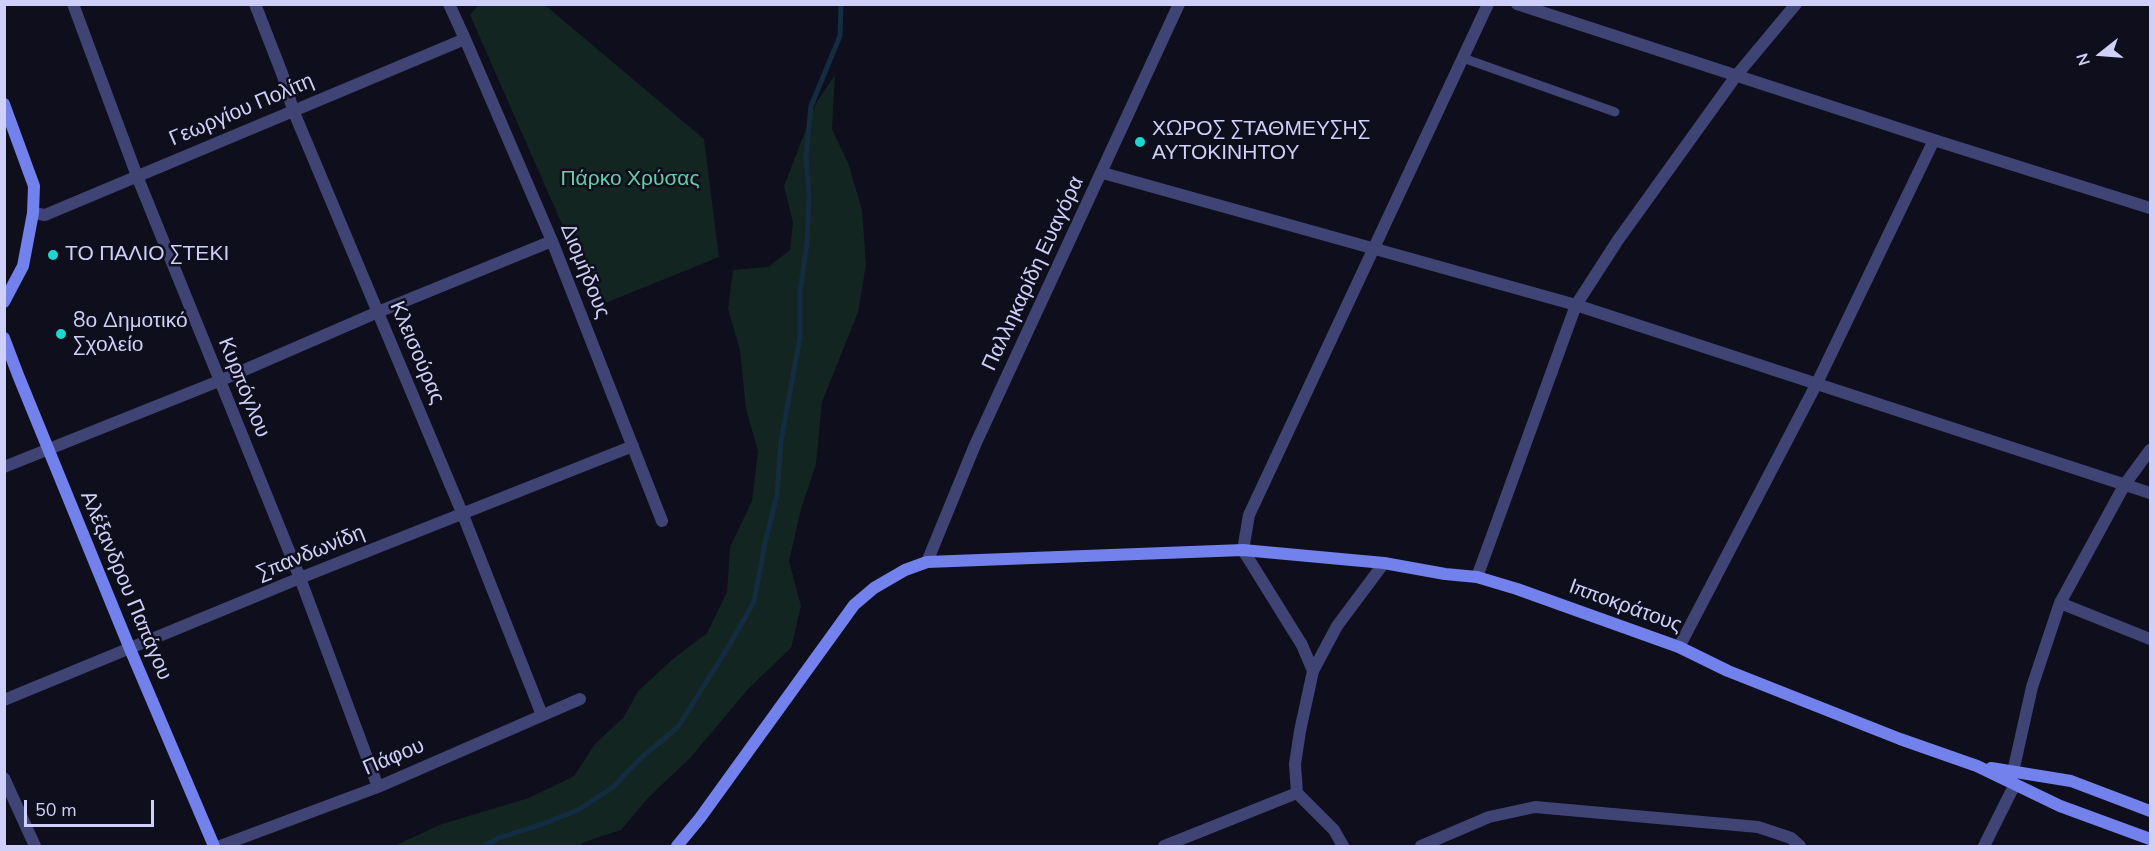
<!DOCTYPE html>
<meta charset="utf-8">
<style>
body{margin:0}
#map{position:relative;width:2155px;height:851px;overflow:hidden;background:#0e0e1c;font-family:"Nunito Sans",sans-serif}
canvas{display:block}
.frame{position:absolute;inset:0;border:6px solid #cfd0f9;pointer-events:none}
.north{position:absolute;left:2071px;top:24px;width:60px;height:60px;-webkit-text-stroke:4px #0e0e1c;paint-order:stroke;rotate:253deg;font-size:16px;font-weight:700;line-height:24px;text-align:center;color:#cfd0f9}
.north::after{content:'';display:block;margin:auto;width:21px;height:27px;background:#cfd0f9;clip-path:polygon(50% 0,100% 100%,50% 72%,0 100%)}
.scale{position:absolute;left:24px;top:800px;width:130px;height:27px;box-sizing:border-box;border:3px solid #cfd0f9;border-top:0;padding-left:8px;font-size:18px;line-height:21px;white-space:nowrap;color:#cfd0f9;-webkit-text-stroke:4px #0e0e1c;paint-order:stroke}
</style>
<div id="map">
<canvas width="2155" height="851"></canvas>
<div class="frame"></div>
<div class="north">N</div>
<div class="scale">50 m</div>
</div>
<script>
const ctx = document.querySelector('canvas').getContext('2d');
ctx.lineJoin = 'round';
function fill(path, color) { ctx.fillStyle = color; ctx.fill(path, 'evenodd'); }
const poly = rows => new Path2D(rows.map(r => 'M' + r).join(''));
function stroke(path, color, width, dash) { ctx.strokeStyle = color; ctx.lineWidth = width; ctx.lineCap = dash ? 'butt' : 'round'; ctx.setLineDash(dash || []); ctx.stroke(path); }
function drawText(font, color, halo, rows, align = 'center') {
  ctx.font = font + ' "Nunito Sans",sans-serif'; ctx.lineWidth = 5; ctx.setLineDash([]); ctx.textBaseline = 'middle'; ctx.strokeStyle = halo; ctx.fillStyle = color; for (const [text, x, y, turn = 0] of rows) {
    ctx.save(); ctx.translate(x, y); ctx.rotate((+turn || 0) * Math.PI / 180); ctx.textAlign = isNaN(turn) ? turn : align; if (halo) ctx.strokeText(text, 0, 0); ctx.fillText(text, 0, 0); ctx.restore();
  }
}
fill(poly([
 [478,5,545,5,704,139,719,257,598,306,470,15],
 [835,75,832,129,848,163,862,210,866,265,858,312,822,402,816,464,801,509,789,561,801,606,791,648,750,687,690,758,648,798,621,830,584,842,579,846,394,846,442,824,529,798,574,776,595,744,624,717,638,691,673,659,707,633,727,592,730,547,752,501,758,451,746,409,740,350,728,309,733,270,768,267,790,250,793,223,784,186,816,103]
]), '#122521');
stroke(poly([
 [485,846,498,838,540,825,578,810,612,788,642,757,678,727,727,649,754,602,765,543,777,495,781,441,800,337,800,291,807,243,809,195,806,157,811,106,840,36,841,4]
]), '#142c3f', 5);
stroke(poly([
 [1463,58,1615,112]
]), '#3f4475', 9);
stroke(poly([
 [73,4,137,176,300,578,378,787],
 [255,4,283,76,293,110,463,515,542,715],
 [449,4,465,39,552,241,662,521],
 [1517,4,1934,140,2150,208],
 [1103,173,1576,305,2150,493],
 [33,213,45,215,465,39],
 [4,467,219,381,378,312,552,241],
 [927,562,975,445,1179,4],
 [1477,577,1576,305,1618,240,1736,76,1796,4],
 [2060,603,2150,639],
 [1679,647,1817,383,1934,140],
 [1313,671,1302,645,1243,550,1249,515,1488,4],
 [4,700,300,578,633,446],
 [2013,772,2032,687,2060,603,2125,484,2150,450],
 [4,778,35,846],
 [220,846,378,787,580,699],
 [1164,846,1297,793],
 [1343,846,1334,830,1297,793,1295,764,1300,731,1313,671,1337,626,1384,563],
 [1421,846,1489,817,1535,807,1758,827,1791,838,1800,846],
 [1984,846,2015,784]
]), '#3f4475', 12);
stroke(poly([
 [4,104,34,186,33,213,23,266,4,302],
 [4,338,18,375,130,649,214,846],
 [1991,768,2071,781,2150,811],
 [677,846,700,818,854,605,874,588,905,570,927,562,1243,550,1384,563,1445,574,1477,577,1517,589,1679,647,1728,671,1900,739,1977,766,2060,806,2150,839]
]), '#7281ec', 12);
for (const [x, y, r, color] of [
 [1140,142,6,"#1cd7cf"],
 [53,255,6,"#1cd7cf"],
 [61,334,6,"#1cd7cf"]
]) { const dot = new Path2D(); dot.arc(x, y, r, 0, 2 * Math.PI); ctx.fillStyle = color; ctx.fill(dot); stroke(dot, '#0e0e1c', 2); }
drawText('21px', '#cfd0f9', '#0e0e1c', [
 ["Γεωργίου Πολίτη",242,111,-23],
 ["Διομήδους",584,271,68],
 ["Παλληκαρίδη Ευαγόρα",1034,274,-65],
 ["Κλεισούρας",416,353,67],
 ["Κυρπόγλου",243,388,68],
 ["Σπανδωνίδη",311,554,-22],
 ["Αλέξανδρου Παπάγου",125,586,67],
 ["Ιπποκράτους",1625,607,20],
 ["Πάφου",394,758,-23]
]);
drawText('21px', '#cfd0f9', '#0e0e1c', [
 ["ΧΩΡΟΣ ΣΤΑΘΜΕΥΣΗΣ",1152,130],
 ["ΑΥΤΟΚΙΝΗΤΟΥ",1152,154],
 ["ΤΟ ΠΑΛΙΟ ΣΤΕΚΙ",65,255],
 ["8ο Δημοτικό",73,322],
 ["Σχολείο",73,346]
], 'left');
drawText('21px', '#65cea5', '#0e0e1c', [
 ["Πάρκο Χρύσας",630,180]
]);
</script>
